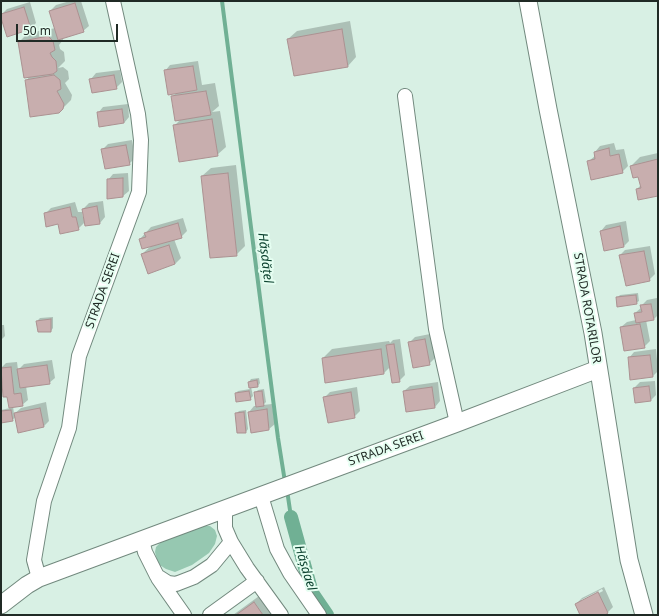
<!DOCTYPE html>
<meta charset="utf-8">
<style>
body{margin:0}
#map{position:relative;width:659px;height:616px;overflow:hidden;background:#d8f0e4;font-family:"Noto Sans",sans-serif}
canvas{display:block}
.frame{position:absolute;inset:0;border:2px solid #202a25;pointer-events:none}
.scale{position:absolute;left:16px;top:24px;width:102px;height:18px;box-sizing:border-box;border:2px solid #202a25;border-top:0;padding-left:5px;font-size:12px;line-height:14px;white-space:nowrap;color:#202a25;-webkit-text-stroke:3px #e5fef1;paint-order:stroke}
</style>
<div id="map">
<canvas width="659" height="616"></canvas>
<div class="frame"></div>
<div class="scale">50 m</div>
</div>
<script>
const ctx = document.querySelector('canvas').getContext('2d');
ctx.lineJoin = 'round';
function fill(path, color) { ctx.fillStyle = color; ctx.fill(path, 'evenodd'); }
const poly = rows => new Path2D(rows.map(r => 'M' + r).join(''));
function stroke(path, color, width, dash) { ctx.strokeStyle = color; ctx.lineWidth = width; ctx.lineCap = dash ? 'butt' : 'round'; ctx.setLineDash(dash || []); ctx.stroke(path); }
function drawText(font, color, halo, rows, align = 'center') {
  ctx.font = font + ' "Noto Sans",sans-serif'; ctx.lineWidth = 4; ctx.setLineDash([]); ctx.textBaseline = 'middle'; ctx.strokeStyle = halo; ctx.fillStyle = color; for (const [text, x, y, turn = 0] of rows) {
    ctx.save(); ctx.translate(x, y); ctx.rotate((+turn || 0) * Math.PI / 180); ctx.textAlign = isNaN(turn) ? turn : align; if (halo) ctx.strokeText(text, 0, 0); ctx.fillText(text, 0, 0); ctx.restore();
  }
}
fill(poly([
 [201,526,210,526,215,530,217,536,215,544,209,553,192,565,175,572,166,569,158,564,155,552,156,547,161,542]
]), '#96c8b1');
fill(poly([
 [70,1,81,1,89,26,83,31,63,38,63,40,59,45,60,49,64,52,65,61,58,68,63,67,68,71,69,79,65,83,72,95,71,100,62,109,26,81,30,76,19,42,28,33,56,28,50,11,56,5],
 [30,2,36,23,31,28,1,15,7,9],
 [350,21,356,57,348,66,288,39,297,31],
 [198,61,202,85,215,83,219,106,212,112,220,111,226,147,217,155,174,126,181,119,172,97,177,92,165,71,170,65],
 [120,70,122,82,116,88,91,79,96,73],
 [128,104,129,117,124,123,98,113,103,107],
 [132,140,135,158,129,164,103,149,108,144],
 [614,143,616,150,624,149,628,166,622,172,588,162,596,155,595,152,600,146],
 [658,153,658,195,637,189,641,185,639,176,631,166,640,157],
 [236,165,245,246,236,255,202,176,211,168],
 [128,173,129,191,123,196,108,180,113,174],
 [103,201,105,217,100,223,85,222,78,229,59,223,45,214,51,208,75,202,78,212,82,212,83,217,84,217,83,209,89,203],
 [183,218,187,231,181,237,174,239,181,258,175,264,142,254,151,246,140,239,151,227],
 [626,221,629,241,624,246,601,231,606,225],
 [650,246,655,274,649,280,620,255,625,250],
 [638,293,639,301,636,303,617,298,620,295],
 [657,298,658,315,654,319,646,320,650,341,644,347,621,327,627,322,636,320,635,313,642,307,641,306,647,300],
 [53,317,53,328,51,331,37,321,40,318],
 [1,325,4,325,5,336,1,340],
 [430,334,435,358,429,364,409,343,415,337],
 [400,339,405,375,399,381,390,367,384,373,326,382,323,358,332,349,389,341,390,343,393,340],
 [656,349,658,371,653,376,629,358,634,352],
 [52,360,55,378,49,383,26,386,28,400,22,405,13,406,14,414,21,408,46,402,49,421,44,426,16,417,12,420,1,422,1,410,10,408,8,396,4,396,1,368,6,363,17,362,18,370,24,364],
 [259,378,260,383,258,386,251,387,253,396,250,399,236,393,238,391,250,389,249,382,251,379],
 [655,381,656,395,651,400,634,388,640,382],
 [438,382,440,401,435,407,404,391,410,386],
 [357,387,360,411,354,417,324,398,330,392],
 [264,389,266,402,263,405,272,404,275,424,269,429,249,412,254,406,257,406,255,393,258,390],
 [246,410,248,429,246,432,236,414,239,411],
 [604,587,613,607,608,612,603,615,581,615,576,604,582,598],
 [602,589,603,591,581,602,581,600],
 [266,591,283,615,233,615]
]), '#0003');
stroke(poly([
 [222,1,278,438,285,482],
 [287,490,291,517]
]), '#70b094', 4);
stroke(poly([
 [291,517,312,593,327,615]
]), '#70b094', 14);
const building = poly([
 [75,3,84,32,58,40,49,11,75,3],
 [24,7,31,29,7,37,1,18,1,14,24,7],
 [342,29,348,67,294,76,287,39,342,29],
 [48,36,53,41,55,50,50,53,52,57,56,61,57,71,53,74,24,78,18,42,48,36],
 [193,66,197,90,168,95,164,70,193,66],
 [54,75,60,80,61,89,57,91,64,104,63,109,59,113,30,117,25,80,54,75],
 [114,75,117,89,92,93,89,79,114,75],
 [206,91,211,115,175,121,171,96,206,91],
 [122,109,124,123,99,127,97,112,122,109],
 [212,119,218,156,179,162,173,125,212,119],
 [126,145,130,165,105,169,101,149,126,145],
 [609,148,610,156,619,154,623,173,591,180,587,161,595,159,594,152,609,148],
 [658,159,658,196,638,200,636,189,641,188,638,177,633,178,630,166,658,159],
 [228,173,237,256,210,258,201,176,228,173],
 [123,178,123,197,107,199,107,179,123,178],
 [97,206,100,224,85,226,82,209,97,206],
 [70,207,72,217,76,217,79,230,60,234,58,224,46,227,44,213,70,207],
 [178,223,182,238,142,249,139,239,146,237,144,233,178,223],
 [620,226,624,247,604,251,600,231,620,226],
 [169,245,175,264,148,274,141,254,169,245],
 [644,251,650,281,626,286,619,255,644,251],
 [636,295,637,304,617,307,616,297,636,295],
 [651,304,654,320,636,323,634,313,642,312,640,305,651,304],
 [51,319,51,332,38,332,36,321,51,319],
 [640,324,645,348,624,351,620,327,640,324],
 [425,339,430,365,413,368,408,342,425,339],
 [394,344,400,382,392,383,386,345,394,344],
 [381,349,384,374,325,383,322,358,381,349],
 [650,355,653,377,630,380,628,357,650,355],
 [47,365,50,384,20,388,17,369,47,365],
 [11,367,14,394,21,393,23,406,9,408,7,397,3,397,1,368,11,367],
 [257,380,258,387,249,388,248,382,257,380],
 [649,386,651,401,635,403,633,388,649,386],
 [432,387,435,408,406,412,403,391,432,387],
 [249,391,251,400,236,402,235,393,249,391],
 [262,391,264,406,256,407,254,392,262,391],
 [351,392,355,418,328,423,323,397,351,392],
 [40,408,44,427,18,433,14,413,40,408],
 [267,409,269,430,251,433,248,412,267,409],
 [11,410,13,421,1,423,1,411,11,410],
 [244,412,246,433,237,433,235,413,244,412],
 [598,592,608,613,605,615,580,615,575,604,598,592],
 [254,602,263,615,236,615,254,602]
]);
fill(building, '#c8aeae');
stroke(building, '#ab9191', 1);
const minor = poly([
 [405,96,436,329,457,423],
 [261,496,277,549,290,573,319,615],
 [225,509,225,528,231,542,247,568,281,615],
 [142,540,145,552,157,576,168,583,176,584,194,577,212,565,231,542],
 [39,578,34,560,44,501,69,428,79,356,139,192,141,140,138,114,113,1],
 [158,578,184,615],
 [210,615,257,581]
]);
const major = poly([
 [528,1,548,109,593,333,629,560,644,615],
 [1,605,27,585,39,578,457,423,598,369]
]);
stroke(minor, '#72897e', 16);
stroke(major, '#72897e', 19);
stroke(minor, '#fff', 14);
stroke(major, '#fff', 17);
drawText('12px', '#202a25', '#e5fef1', [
 ["STRADA SEREI",103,291,-70],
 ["STRADA ROTARILOR",587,308,80],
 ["STRADA SEREI",386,449,-20]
]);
drawText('italic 13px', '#0d4330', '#e5fef1', [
 ["Hășdățel",265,258,83],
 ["Hășdael",305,568,73]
]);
</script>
